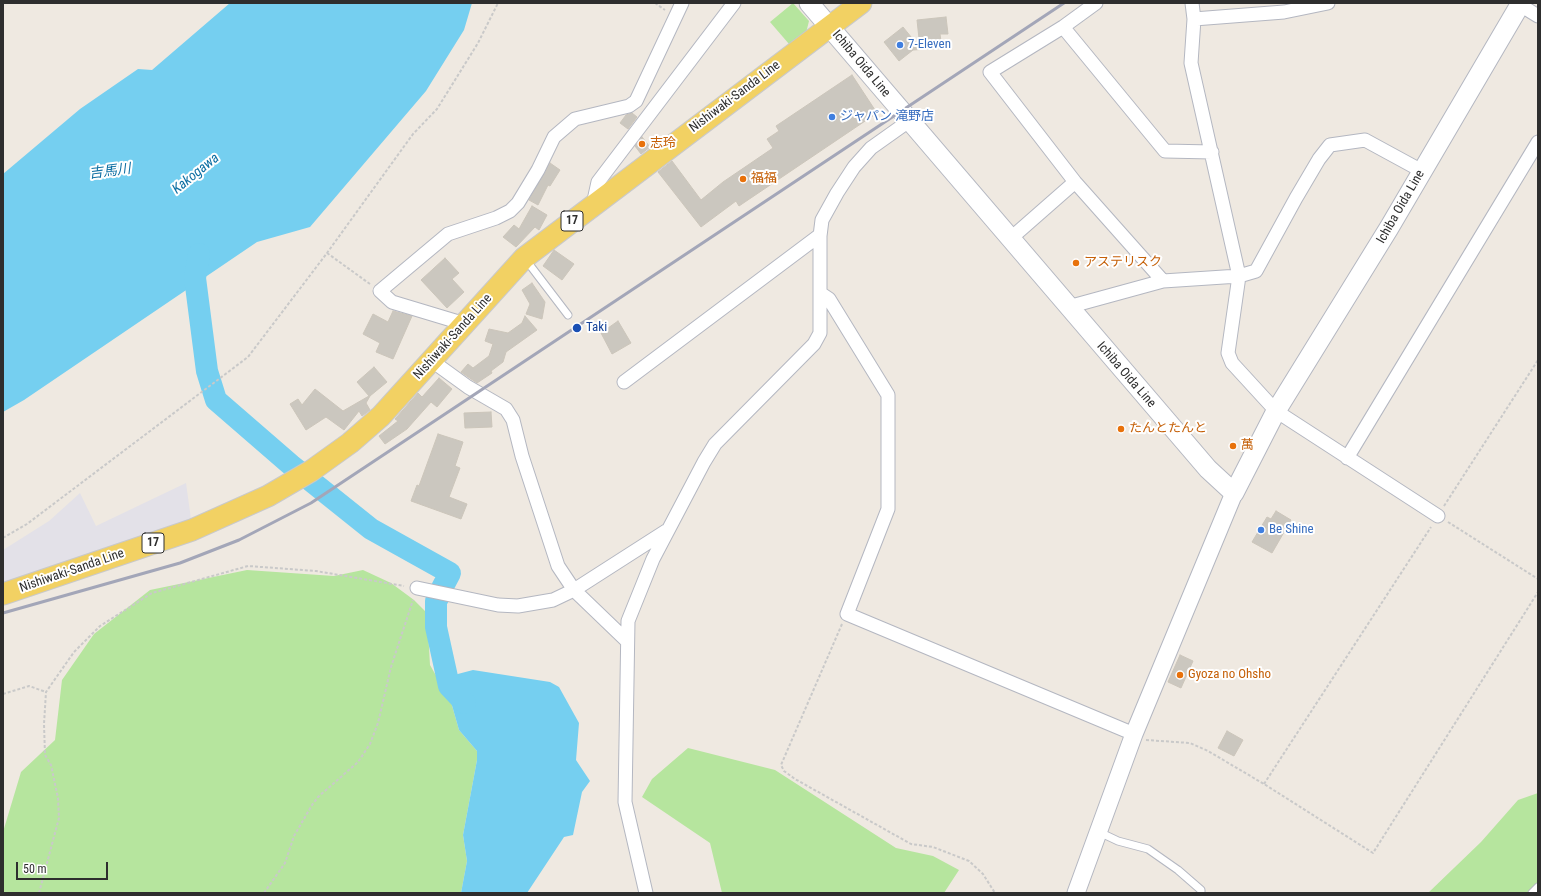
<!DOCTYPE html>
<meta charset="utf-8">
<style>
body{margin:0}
#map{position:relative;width:1541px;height:896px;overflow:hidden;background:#efe9e1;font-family:"Roboto Condensed",sans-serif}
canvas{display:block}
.frame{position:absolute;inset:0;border:4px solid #2e2e2e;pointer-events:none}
.scale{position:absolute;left:16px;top:862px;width:92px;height:18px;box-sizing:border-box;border:2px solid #2e2e2e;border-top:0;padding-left:5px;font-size:12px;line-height:14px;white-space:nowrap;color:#2e2e2e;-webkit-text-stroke:3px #fff;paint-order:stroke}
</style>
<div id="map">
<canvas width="1541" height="896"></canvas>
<div class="frame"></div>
<div class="scale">50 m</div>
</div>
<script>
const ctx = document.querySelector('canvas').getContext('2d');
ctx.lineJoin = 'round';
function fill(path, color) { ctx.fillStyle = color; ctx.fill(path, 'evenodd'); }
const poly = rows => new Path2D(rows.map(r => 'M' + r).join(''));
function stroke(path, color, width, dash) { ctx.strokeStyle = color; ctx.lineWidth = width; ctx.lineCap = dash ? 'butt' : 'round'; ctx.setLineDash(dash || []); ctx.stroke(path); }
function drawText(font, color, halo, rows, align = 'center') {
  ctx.font = font + ' "Roboto Condensed","Noto Sans JP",sans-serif'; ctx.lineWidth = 4; ctx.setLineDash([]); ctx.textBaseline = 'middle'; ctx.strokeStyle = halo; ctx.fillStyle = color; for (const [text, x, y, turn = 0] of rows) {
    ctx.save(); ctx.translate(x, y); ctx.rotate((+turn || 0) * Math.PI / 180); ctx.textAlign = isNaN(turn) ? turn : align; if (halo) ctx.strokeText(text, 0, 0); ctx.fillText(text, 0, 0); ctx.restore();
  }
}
fill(poly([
 [186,483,191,519,3,584,3,550,49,521,80,493,96,526]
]), '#e3e1e8');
fill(poly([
 [793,3,809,21,806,33,789,44,770,22],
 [247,570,334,576,363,570,391,583,414,600,427,613,430,665,451,702,459,730,477,751,477,760,463,835,467,861,461,893,3,893,3,832,21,772,55,740,62,680,94,634,150,590],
 [688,748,775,770,896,848,933,856,959,870,944,893,722,893,710,843,642,797,652,779],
 [1538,793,1538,893,1428,893,1481,842,1518,800]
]), '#b6e59e');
fill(poly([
 [230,3,472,3,464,30,426,91,310,227,257,242,24,400,3,412,3,174,80,109,138,69,152,70],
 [473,670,550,682,559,687,579,723,576,760,590,781,582,792,573,835,564,837,527,893,461,893,467,861,463,835,477,760,477,751,459,730,451,702,439,680,454,678,454,675]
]), '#75cff0');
stroke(poly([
 [199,254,195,278,207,371,216,400,291,465,371,529,450,573,441,590],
 [438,598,436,601,436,627,449,686,465,703]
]), '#75cff0', 22);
const building = poly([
 [946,17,948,34,940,34,942,48,913,50,899,61,884,42,903,27,920,48,917,20,946,17],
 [852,75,877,113,739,206,736,201,701,227,658,172,672,161,701,200,723,182,773,148,767,139,779,131,776,126,852,75],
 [632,113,637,117,628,129,620,123,626,115,632,113],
 [642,137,650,147,641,154,635,146,642,137],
 [550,163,560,170,550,186,548,185,538,205,529,200,550,163],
 [532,206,547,215,539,230,535,227,516,247,503,237,514,225,519,229,532,206],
 [554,250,574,264,562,280,543,266,554,250],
 [445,258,459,273,452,279,464,292,447,308,421,280,445,258],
 [532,283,545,302,542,319,526,314,530,304,522,290,532,283],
 [393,311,412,316,393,359,376,352,380,343,363,334,373,314,388,322,393,311],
 [525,316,537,330,506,352,503,362,491,371,492,373,477,383,461,372,468,364,473,368,489,356,493,344,485,341,489,329,508,333,522,323,525,316],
 [618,321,631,343,612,354,601,333,618,321],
 [374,367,387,382,370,396,366,403,370,410,362,416,359,411,344,430,326,417,306,430,290,404,298,399,302,405,315,389,343,411,369,396,357,382,374,367],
 [439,378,452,389,437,407,431,402,407,429,385,444,379,436,398,421,395,419,418,393,422,397,439,378],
 [491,412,492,427,465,428,464,413,491,412],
 [438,434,463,442,455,466,460,468,449,497,467,504,461,519,411,501,417,485,419,486,438,434],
 [1276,511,1291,520,1272,553,1252,542,1267,517,1271,519,1276,511],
 [1180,655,1193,661,1181,688,1168,682,1180,655],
 [1227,731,1243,740,1234,756,1218,748,1227,731]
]);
fill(building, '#cbc7bf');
stroke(building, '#cbc5ba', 1);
const service = poly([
 [526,260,568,315],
 [1099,832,1118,841,1148,849,1178,870,1201,890,1201,893],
 [1532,893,1538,887]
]);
const minor = poly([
 [1096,3,1063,27,990,72,1075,182,1163,281],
 [1192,3,1194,19,1191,63,1239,276,1228,353,1232,363,1276,411,1438,516],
 [1517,3,1538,16],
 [1194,19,1284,12,1328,3],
 [1063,27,1165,151,1212,152],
 [593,205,598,182,734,3],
 [1010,239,1075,182],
 [820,293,829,299,888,395,888,509,847,614,1134,734],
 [1068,307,1163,281,1239,276,1256,271,1296,198,1319,159,1330,145,1365,140,1422,171],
 [465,324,392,302,380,291,448,234,496,218,510,211,518,203,538,170,554,137,575,119,629,106,636,101,682,3],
 [432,361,468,387,506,409,513,420,522,456,558,566,574,590,626,640],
 [624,382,820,235],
 [1347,458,1538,142],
 [417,588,498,605,518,606,553,600,574,590,666,531],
 [646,893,625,802,628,621,653,559,704,462,715,444,814,344,820,333,820,236,822,220,837,193,854,167,871,148,909,121]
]);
const tertiary = poly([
 [1076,893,1134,734,1234,493]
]);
const secondary = poly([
 [809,3,1208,469,1234,493,1276,411,1389,228,1521,3]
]);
const primary = poly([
 [3,594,192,530,268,496,311,471,350,443,381,416,524,258,861,3]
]);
stroke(service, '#b4b7c1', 9);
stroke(minor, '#b4b7c1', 15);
stroke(tertiary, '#b4b7c1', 19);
stroke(secondary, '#b4b7c1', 21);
stroke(primary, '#c9c9c9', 23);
stroke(poly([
 [655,3,665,10],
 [327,253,370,284],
 [1444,506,1538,360],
 [1448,522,1538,579],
 [3,538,27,524,248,357,327,253,413,134,437,109,478,43,498,3],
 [842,624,781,765,784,771,795,779,911,844,933,847,969,861,983,874,995,893],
 [3,694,29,686,46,692],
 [1146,740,1190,743,1208,751,1264,784,1373,853,1538,592],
 [1264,784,1431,527],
 [39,893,59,818,58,798,51,765,45,755,44,724,46,692,74,652,100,626,152,593,248,566,316,571,404,586],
 [264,893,285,863,294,836,312,805,318,797,358,762,370,744,378,723,391,667,413,600]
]), '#c9c9c9', 2, [3, 2]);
stroke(service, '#fff', 7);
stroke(minor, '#fff', 13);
stroke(tertiary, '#fff', 17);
stroke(secondary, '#fff', 19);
stroke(primary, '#f2d163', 21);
stroke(poly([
 [3,613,180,563,239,540,311,503,1064,3]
]), '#a3a6b8', 3);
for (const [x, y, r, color] of [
 [900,45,4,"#3f7fe0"],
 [832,117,4,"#3f7fe0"],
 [642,144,4,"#e8710a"],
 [743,179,4,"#e8710a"],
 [1076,263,4,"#e8710a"],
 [577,328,5,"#1a4fb4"],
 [1121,429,4,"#e8710a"],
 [1233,446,4,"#e8710a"],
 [1261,530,4,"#3f7fe0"],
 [1180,675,4,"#e8710a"]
]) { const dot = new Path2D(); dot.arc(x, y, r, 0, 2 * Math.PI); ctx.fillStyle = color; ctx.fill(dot); stroke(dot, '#fff', 1.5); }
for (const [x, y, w] of [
 [572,221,22],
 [153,543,22]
]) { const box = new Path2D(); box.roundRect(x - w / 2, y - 10, w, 20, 3); ctx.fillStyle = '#fff'; ctx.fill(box); stroke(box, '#2e2e2e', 1); }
drawText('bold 12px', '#2e2e2e', null, [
 ["17",572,221],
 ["17",153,543]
]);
drawText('13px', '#366cbe', '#fff', [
 ["7-Eleven",908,45],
 ["ジャパン 滝野店",840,117],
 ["Be Shine",1269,530]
], 'left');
drawText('13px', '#2e2e2e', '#fff', [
 ["Ichiba Oida Line",861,64,50],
 ["Nishiwaki-Sanda Line",735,97,-37],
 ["Ichiba Oida Line",1401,207,-60],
 ["Nishiwaki-Sanda Line",453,337,-48],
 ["Ichiba Oida Line",1126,375,49],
 ["Nishiwaki-Sanda Line",72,571,-19]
]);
drawText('13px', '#c56008', '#fff', [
 ["志玲",650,144],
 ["福福",751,179],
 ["アステリスク",1084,263],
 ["たんとたんと",1129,429],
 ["萬",1241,446],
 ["Gyoza no Ohsho",1188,675]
], 'left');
drawText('13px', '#164399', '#fff', [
 ["Taki",586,328]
], 'left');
drawText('italic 14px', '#0d6fa3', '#fff', [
 ["吉馬川",110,172,-7],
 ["Kakogawa",196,174,-39]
]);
</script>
